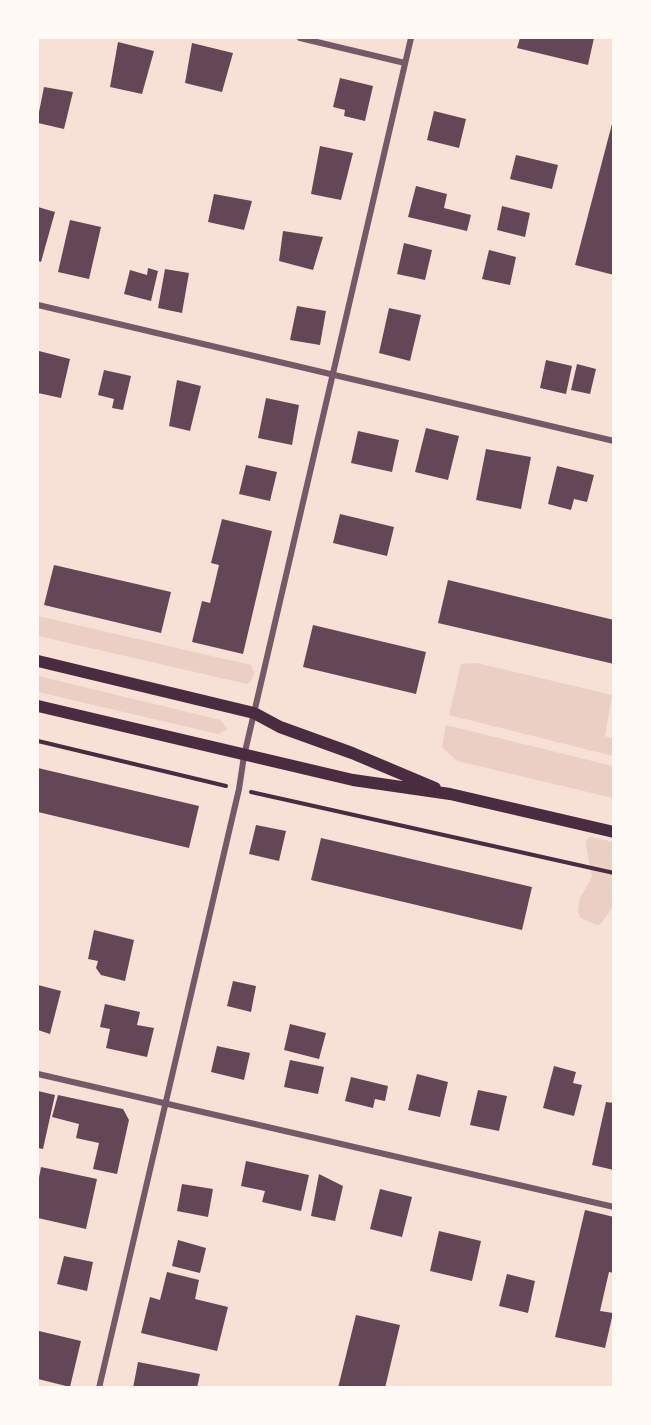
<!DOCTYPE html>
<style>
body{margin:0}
#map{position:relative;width:651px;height:1425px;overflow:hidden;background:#f7e1d7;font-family:Ubuntu,sans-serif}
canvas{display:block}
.frame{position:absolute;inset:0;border:39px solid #fffaf5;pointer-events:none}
</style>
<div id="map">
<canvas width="651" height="1425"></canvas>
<div class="frame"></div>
</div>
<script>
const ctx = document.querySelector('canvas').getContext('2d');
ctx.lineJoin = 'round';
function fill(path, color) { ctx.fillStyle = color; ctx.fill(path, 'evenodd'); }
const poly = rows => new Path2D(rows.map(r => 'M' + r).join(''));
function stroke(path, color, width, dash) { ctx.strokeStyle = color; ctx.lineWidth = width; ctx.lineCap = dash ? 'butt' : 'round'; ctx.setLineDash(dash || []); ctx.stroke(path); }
fill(poly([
 [38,616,251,665,254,673,252,679,247,684,38,636],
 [477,663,612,695,605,736,613,739,613,756,449,715,461,664],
 [38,676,221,720,227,729,218,734,38,692],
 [446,725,613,766,613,798,457,761,442,747],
 [589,837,593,837,613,842,613,907,600,925,597,925,582,919,580,917,578,911,580,898,590,881,592,876,586,846,586,841]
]), '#ebcfc5');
fill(poly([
 [520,38,594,38,588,65,517,48],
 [118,42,154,51,142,94,110,87],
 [192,43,233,53,222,92,185,83],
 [340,78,373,86,365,121,344,116,345,110,333,107],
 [44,87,73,92,64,129,38,123,38,117],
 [434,111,466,119,459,148,427,140],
 [613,120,614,120,614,275,575,265],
 [320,146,353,153,341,200,311,194],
 [516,155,558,165,552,189,510,179],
 [416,186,447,194,444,208,471,215,467,231,408,217],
 [214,194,252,201,244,230,208,222],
 [502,206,530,213,525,237,497,230],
 [38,207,55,212,41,262,38,261],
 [70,220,101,227,89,279,58,272],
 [283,231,323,237,313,270,279,261],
 [404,243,432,250,425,280,397,274],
 [489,250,516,257,510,285,482,279],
 [148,268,158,271,151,301,124,294,130,270,147,275],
 [165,269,189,273,182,313,158,308],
 [297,306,326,311,320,345,290,340],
 [389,308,421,315,410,361,379,353],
 [39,351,70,359,61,398,38,393,38,361],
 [546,360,572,366,566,394,540,388],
 [577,364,596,369,590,394,571,390],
 [104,370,131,376,123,410,112,408,114,399,98,395],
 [177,380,201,386,190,431,169,426],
 [266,398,299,405,292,445,258,438],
 [426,428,459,436,448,480,415,472],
 [358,431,399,440,392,472,351,463],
 [486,449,531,457,521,509,476,500],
 [246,465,277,472,270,501,239,494],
 [557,466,594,475,587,502,574,499,571,510,548,504],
 [340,514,394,527,387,556,333,543],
 [222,519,272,531,243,654,192,642,202,601,210,603,219,565,211,563],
 [54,565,171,592,161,633,44,605],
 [448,580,614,620,614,664,438,623],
 [313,625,426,652,416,694,303,667],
 [38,768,199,806,189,848,38,812],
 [256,825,286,831,279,861,249,854],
 [321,838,532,887,522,930,311,880],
 [94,930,134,940,125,981,101,975,96,968,98,961,88,959],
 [233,981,256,986,251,1012,227,1006],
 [38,985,61,991,50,1034,38,1030],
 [105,1004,140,1012,137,1025,154,1028,147,1057,106,1048,110,1029,100,1027],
 [290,1024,326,1033,319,1059,284,1050],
 [217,1046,250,1053,244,1080,211,1072],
 [290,1060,324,1067,318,1094,284,1087],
 [554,1066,576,1072,573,1083,582,1085,574,1116,543,1108],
 [417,1074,448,1082,440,1117,408,1110],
 [351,1077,388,1086,385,1101,375,1099,373,1108,345,1101],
 [478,1090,507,1096,499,1131,470,1125],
 [38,1091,55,1095,43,1149,38,1148],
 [58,1095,123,1109,129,1120,117,1174,93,1169,99,1143,76,1138,79,1124,52,1117],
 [606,1102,614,1103,614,1170,592,1165],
 [246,1161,309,1175,301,1211,262,1202,265,1191,241,1186],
 [41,1167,97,1179,86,1229,38,1218,38,1183],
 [319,1174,343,1186,335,1221,311,1216],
 [182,1184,213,1189,208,1217,177,1211],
 [380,1189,412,1197,402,1237,370,1229],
 [585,1210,614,1217,614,1273,609,1272,600,1311,613,1313,605,1348,555,1337],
 [439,1231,481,1241,472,1281,430,1271],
 [178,1240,206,1248,200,1273,172,1266],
 [64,1256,93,1262,87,1291,57,1284],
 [167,1272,199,1280,195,1299,228,1307,217,1351,141,1333,150,1297,160,1300],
 [507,1274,535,1281,528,1313,499,1306],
 [356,1315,400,1325,385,1388,338,1388],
 [39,1331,81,1341,70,1387,38,1379,38,1339],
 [138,1362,200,1374,197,1388,133,1388]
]), '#644757');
stroke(poly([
 [38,741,226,786],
 [251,792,614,873]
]), '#4a2c40', 4);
stroke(poly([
 [300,38,405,63],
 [38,305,614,441],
 [38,1074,614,1207],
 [99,1388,239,789,244,756,411,38]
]), '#755966', 6);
stroke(poly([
 [38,661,254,713,280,727,352,753,435,788],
 [38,706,353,780,450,794,614,832]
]), '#4a2c40', 12);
</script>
